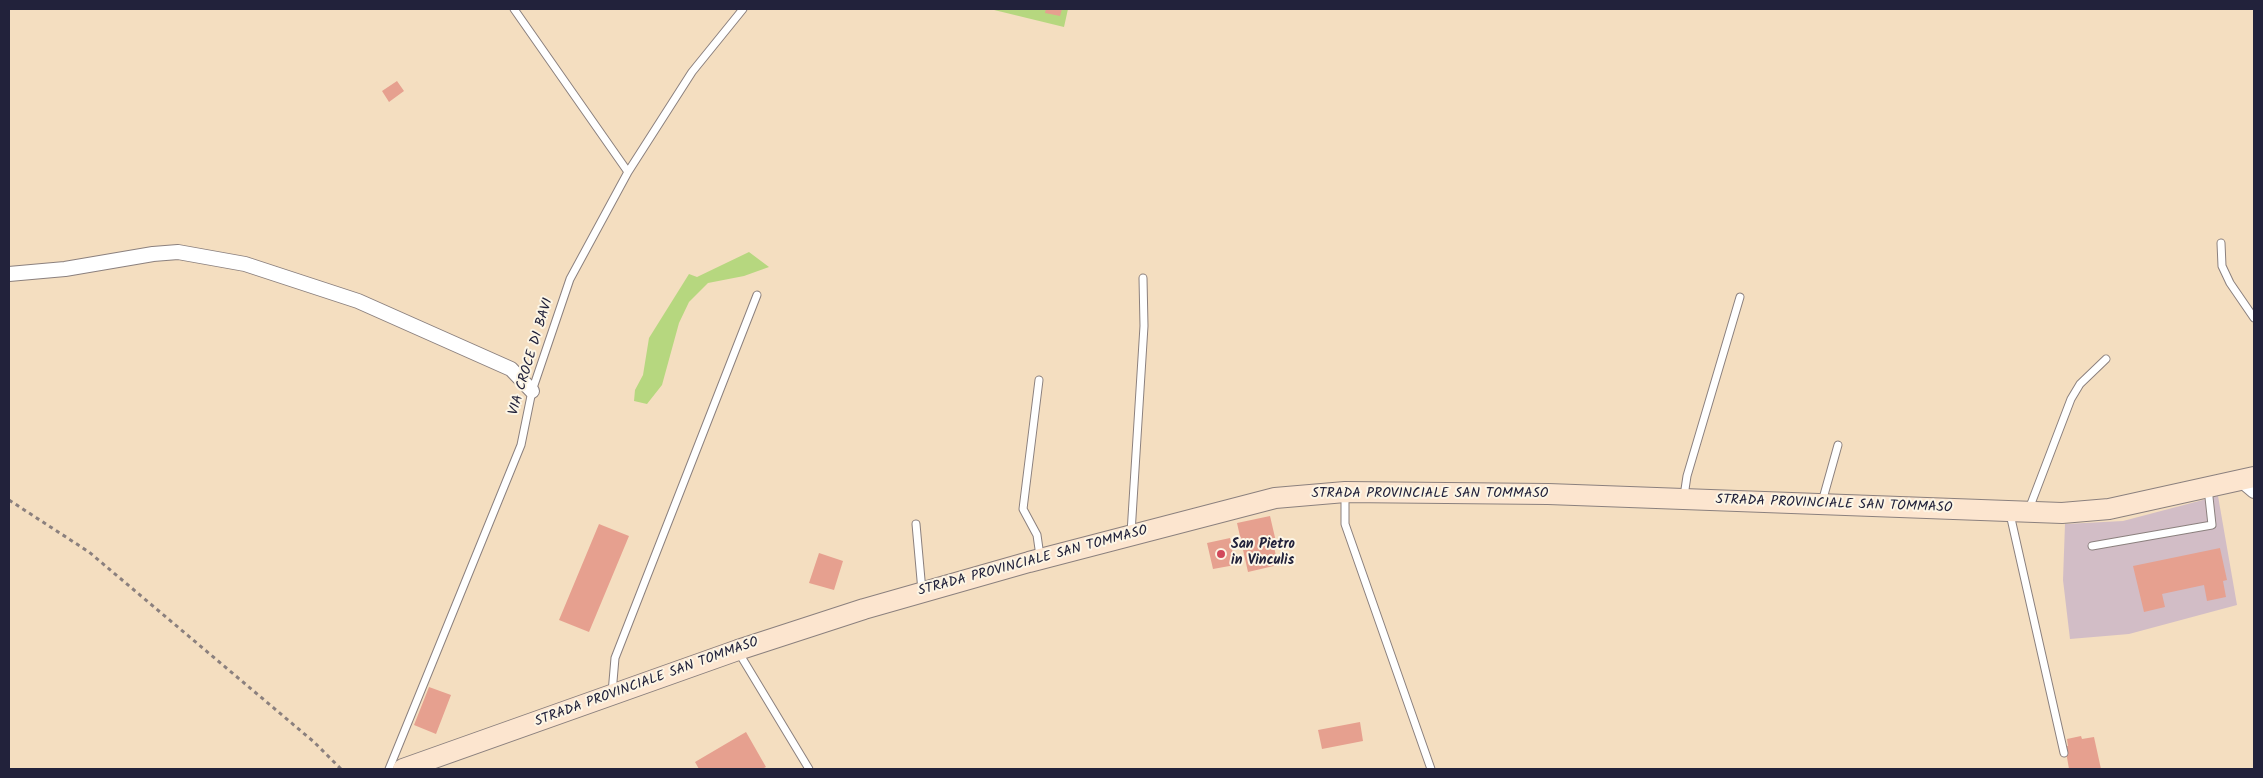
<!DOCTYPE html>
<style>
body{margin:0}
#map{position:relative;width:2263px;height:778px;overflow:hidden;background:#f4dec0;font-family:Kalam,sans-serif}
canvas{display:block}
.frame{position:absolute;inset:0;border:10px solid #22223b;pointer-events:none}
</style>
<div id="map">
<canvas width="2263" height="778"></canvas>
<div class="frame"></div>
</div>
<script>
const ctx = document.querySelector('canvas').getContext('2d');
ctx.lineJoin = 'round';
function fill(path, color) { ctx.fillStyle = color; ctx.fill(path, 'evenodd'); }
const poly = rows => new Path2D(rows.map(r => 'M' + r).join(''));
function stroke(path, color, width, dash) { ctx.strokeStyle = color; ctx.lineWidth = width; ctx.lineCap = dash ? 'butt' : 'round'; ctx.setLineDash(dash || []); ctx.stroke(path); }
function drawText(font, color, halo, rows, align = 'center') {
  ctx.font = font + ' Kalam,sans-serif'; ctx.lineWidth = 4; ctx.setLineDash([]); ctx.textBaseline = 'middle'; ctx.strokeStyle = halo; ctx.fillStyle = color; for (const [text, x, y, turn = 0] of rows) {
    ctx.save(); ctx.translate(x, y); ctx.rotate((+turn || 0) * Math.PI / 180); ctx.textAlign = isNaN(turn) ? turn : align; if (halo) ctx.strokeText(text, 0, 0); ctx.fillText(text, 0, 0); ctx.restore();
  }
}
fill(poly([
 [2218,496,2237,605,2129,634,2070,639,2063,580,2065,524,2123,521]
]), '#d2bdc6');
fill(poly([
 [990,9,1068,9,1064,27],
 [749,252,769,267,744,276,708,283,689,302,679,323,662,385,647,404,634,401,635,390,643,375,649,338,689,274,697,277]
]), '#b6d77f');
fill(poly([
 [1046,9,1062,9,1060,16,1045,13],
 [397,81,404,91,389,102,382,91],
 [1270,516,1277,546,1274,547,1278,565,1248,572,1237,523],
 [599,524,629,536,589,632,559,620],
 [1230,538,1235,565,1213,569,1207,543],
 [2220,548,2227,580,2223,581,2226,597,2207,601,2204,585,2162,594,2165,607,2144,612,2133,566],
 [819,553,843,561,834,590,809,583],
 [429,687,451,695,436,734,414,725],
 [1360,722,1363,741,1322,749,1318,730],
 [746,732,766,767,762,769,699,769,695,762],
 [2081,736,2082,739,2094,737,2101,769,2069,769,2065,746,2068,746,2067,739]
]), '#e6a08f');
const lane = poly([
 [514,9,628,172],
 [2221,243,2222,266,2230,283,2254,318],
 [1039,380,1023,509,1037,535,1040,556],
 [1345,495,1345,524,1431,769],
 [1684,496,1687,476,1740,297],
 [1822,502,1838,445],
 [2029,509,2071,399,2080,384,2106,359],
 [2010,514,2064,753],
 [916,524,922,591],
 [1131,533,1144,326,1143,278],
 [2092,546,2212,525,2208,488],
 [739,653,809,769],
 [612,693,615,658,757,295],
 [389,769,521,445,532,391,570,279,628,172,692,72,743,9]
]);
const street = poly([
 [9,274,65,269,153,254,178,252,245,264,358,301,511,369,532,391],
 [2241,480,2254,491]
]);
const secondary = poly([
 [403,769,738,650,864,609,1029,562,1275,498,1345,492,1548,494,2062,513,2109,509,2254,477]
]);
stroke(lane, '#8b807e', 9);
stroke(street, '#8b807e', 16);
stroke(secondary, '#8b807e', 22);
stroke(poly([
 [9,500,89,552,314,742,341,769]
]), '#8b807e', 3, [4, 4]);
stroke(lane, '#fff', 7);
stroke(street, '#fff', 14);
stroke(secondary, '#fce5cf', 20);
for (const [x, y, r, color] of [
 [1221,554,5,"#d1495b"]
]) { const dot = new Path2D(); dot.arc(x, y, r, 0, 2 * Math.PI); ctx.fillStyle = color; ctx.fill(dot); stroke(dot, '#fcf5e5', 2); }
drawText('14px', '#22223b', '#fcf5e5', [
 ["VIA CROCE DI BAVI",532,357,-73],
 ["STRADA PROVINCIALE SAN TOMMASO",1430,495],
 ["STRADA PROVINCIALE SAN TOMMASO",1834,505,2],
 ["STRADA PROVINCIALE SAN TOMMASO",1033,562,-15],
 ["STRADA PROVINCIALE SAN TOMMASO",647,683,-20]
]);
drawText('bold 14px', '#22223b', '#fcf5e5', [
 ["San Pietro",1231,546],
 ["in Vinculis",1231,562]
], 'left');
</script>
